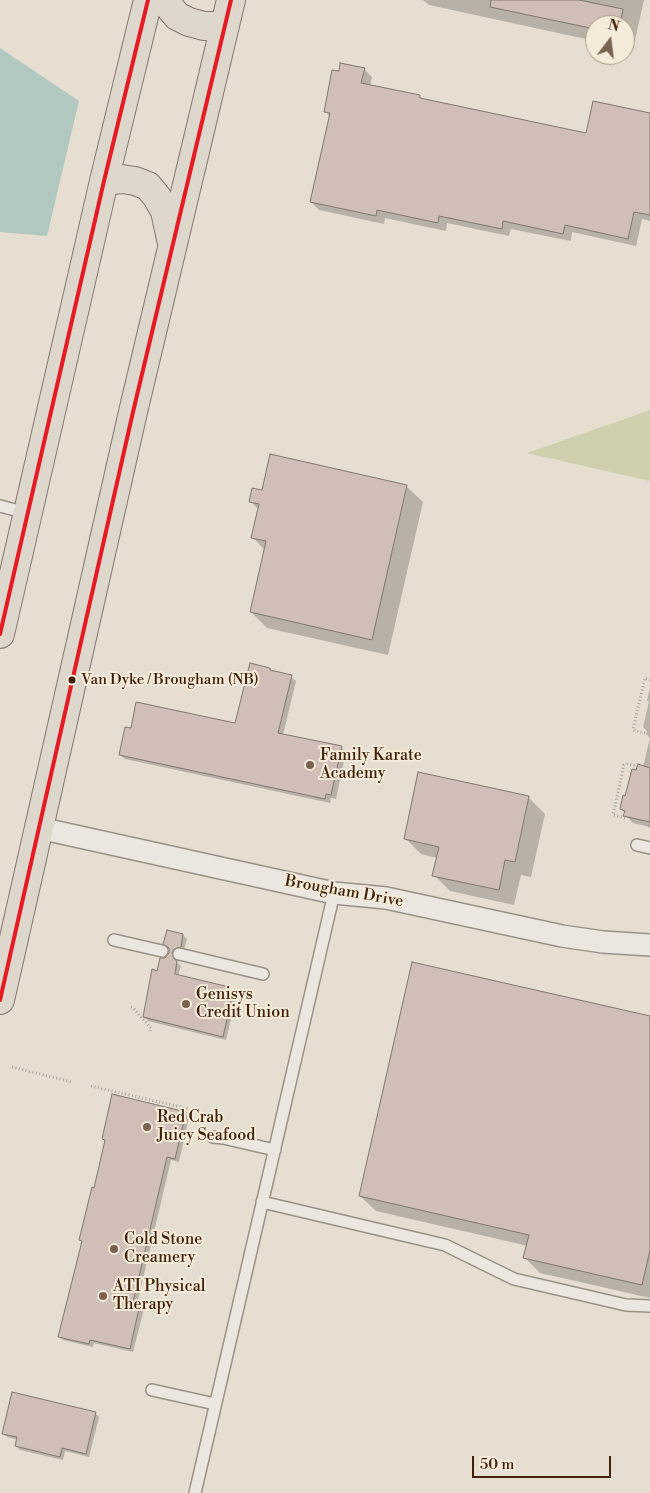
<!DOCTYPE html>
<style>
body{margin:0}
#map{position:relative;width:650px;height:1493px;overflow:hidden;background:#e6ded0;font-family:"Libre Bodoni",serif}
canvas{display:block}
.north{position:absolute;left:585px;top:15px;width:50px;height:50px;box-sizing:border-box;background:#f5ebda;border:1px solid #ac9a87;border-radius:50%;rotate:15deg;font-size:14px;font-weight:700;line-height:20px;text-align:center;color:#3f200b}
.north::after{content:'';display:block;margin:auto;width:18px;height:22px;background:#796250;clip-path:polygon(50% 0,100% 100%,50% 72%,0 100%)}
.scale{position:absolute;left:472px;top:1456px;width:139px;height:22px;box-sizing:border-box;border:2px solid #3f200b;border-top:0;padding-left:6px;font-size:15px;line-height:18px;white-space:nowrap;color:#3f200b;-webkit-text-stroke:4px #f5ebda;paint-order:stroke}
</style>
<div id="map">
<canvas width="650" height="1493"></canvas>
<div class="north">N</div>
<div class="scale">50 m</div>
</div>
<script>
const ctx = document.querySelector('canvas').getContext('2d');
ctx.lineJoin = 'round';
function fill(path, color) { ctx.fillStyle = color; ctx.fill(path, 'evenodd'); }
const poly = rows => new Path2D(rows.map(r => 'M' + r).join(''));
function stroke(path, color, width, dash) { ctx.strokeStyle = color; ctx.lineWidth = width; ctx.lineCap = dash ? 'butt' : 'round'; ctx.setLineDash(dash || []); ctx.stroke(path); }
function drawText(font, color, halo, rows, align = 'center') {
  ctx.font = font + ' "Libre Bodoni",serif'; ctx.lineWidth = 4; ctx.setLineDash([]); ctx.textBaseline = 'middle'; ctx.strokeStyle = halo; ctx.fillStyle = color; for (const [text, x, y, turn = 0] of rows) {
    ctx.save(); ctx.translate(x, y); ctx.rotate((+turn || 0) * Math.PI / 180); ctx.textAlign = isNaN(turn) ? turn : align; if (halo) ctx.strokeText(text, 0, 0); ctx.fillText(text, 0, 0); ctx.restore();
  }
}
fill(poly([
 [650,410,650,481,527,453]
]), '#cfcfae');
fill(poly([
 [0,48,79,101,47,236,0,232]
]), '#b1c7bf');
fill(poly([
 [423,0,644,0,633,49,625,47,625,25,595,25,595,41,429,5],
 [364,69,372,77,370,86,419,96,423,100,587,135,650,115,650,221,642,219,636,246,572,232,571,241,511,229,509,236,447,223,446,231,385,218,384,224,319,210,311,202,330,117,325,111,340,73],
 [271,456,407,487,423,502,388,655,267,628,251,612,265,550,253,538,259,510,251,502,263,491],
 [270,669,274,672,291,677,296,681,283,735,341,747,346,752,336,799,331,798,330,803,125,759,120,755,236,725],
 [650,688,650,827,633,823,625,815,625,813,621,809,643,767,650,738,646,734,647,731,643,727,649,702,647,700],
 [419,774,529,798,545,814,531,877,521,875,514,905,450,891,434,875,437,858,421,854,405,838],
 [168,932,183,935,187,939,184,950,175,957,176,962,181,966,178,976,224,987,236,998,226,1040,148,1021,144,1017,158,972,165,959,170,954],
 [650,1017,650,1298,540,1273,525,1258,528,1246,376,1211,360,1196],
 [185,1113,189,1117,179,1162,171,1160,137,1304,144,1309,133,1352,94,1343,93,1347,63,1340,59,1336,83,1243,81,1240,95,1190,106,1142,103,1139],
 [95,1413,99,1417,89,1457,65,1451,63,1460,20,1450,16,1446,18,1440,7,1437,3,1433]
]), '#0003');
const building = poly([
 [491,0,579,0,623,9,620,25,595,25,595,29,490,7,491,0],
 [340,63,365,68,361,83,420,95,420,98,586,133,593,101,650,113,650,215,634,212,628,239,565,225,563,234,503,221,502,229,439,216,438,223,377,210,376,216,310,202,330,113,324,112,332,70,339,71,340,63],
 [270,454,407,485,372,640,250,612,266,541,251,538,259,504,249,502,252,488,262,490,270,454],
 [250,663,270,668,270,670,292,675,278,733,342,746,331,795,326,794,325,799,119,755,125,727,131,728,136,702,235,723,250,663],
 [638,764,650,768,650,822,623,816,625,811,620,809,623,795,625,796,632,769,636,770,638,764],
 [418,772,529,796,515,862,505,860,499,890,432,876,439,847,404,839,418,772],
 [167,930,183,934,181,947,174,949,172,953,174,959,177,961,175,974,225,986,233,993,223,1037,143,1017,152,969,157,971,160,958,165,958,169,953,169,948,163,944,167,930],
 [412,962,650,1016,650,1250,642,1285,523,1258,529,1235,359,1196,412,962],
 [112,1094,186,1112,175,1159,167,1157,133,1302,140,1304,130,1349,90,1340,89,1344,58,1337,82,1241,79,1240,92,1187,94,1188,105,1140,102,1139,112,1094],
 [12,1392,96,1412,86,1454,62,1448,60,1457,15,1446,17,1437,2,1434,12,1392]
]);
fill(building, '#cfbfb7');
stroke(building, '#81776d', 1);
const service = poly([
 [0,506,27,513],
 [637,845,650,848],
 [114,940,162,951],
 [179,954,263,974],
 [213,1137,223,1138,275,1150],
 [262,1202,445,1245,514,1279,626,1305,650,1306],
 [152,1390,215,1404],
 [195,1493,334,893]
]);
const minor = poly([
 [39,828,334,893,386,898,562,936,603,942,650,945]
]);
const primary = poly([
 [166,0,168,5,177,16,189,22,204,26,225,26],
 [104,181,122,179,135,181,148,186,157,197,165,211,171,239],
 [0,634,104,181,148,0],
 [0,1000,133,412,231,0]
]);
stroke(service, '#9a9186', 14);
stroke(minor, '#9a9186', 24);
stroke(primary, '#81776d', 30);
stroke(poly([
 [645,733,635,731,633,729,645,678,650,680],
 [625,818,613,815,624,765,627,764,637,766],
 [648,826,650,826],
 [131,1007,133,1008,151,1028,150,1031],
 [12,1067,72,1082],
 [91,1086,189,1109]
]), '#aaa49c', 3, [1, 2.5]);
stroke(service, '#ebe7e0', 11);
stroke(minor, '#ebe7e0', 21);
stroke(primary, '#ded7cb', 28);
stroke(poly([
 [0,634,104,181,148,0],
 [0,1000,133,412,231,0]
]), '#e51a23', 4);
for (const [x, y, r, color] of [
 [72,680,4.5,"#3f200b"],
 [310,765,5,"#796250"],
 [186,1004,5,"#796250"],
 [147,1127,5,"#796250"],
 [114,1249,5,"#796250"],
 [103,1296,5,"#796250"]
]) { const dot = new Path2D(); dot.arc(x, y, r, 0, 2 * Math.PI); ctx.fillStyle = color; ctx.fill(dot); stroke(dot, '#f5ebda', 2); }
drawText('15px', '#3f200b', '#f5ebda', [
 ["Van Dyke / Brougham (NB)",81,680]
], 'left');
drawText('16px', '#3f200b', '#f5ebda', [
 ["Family Karate",320,756],
 ["Academy",320,774],
 ["Genisys",196,995],
 ["Credit Union",196,1013],
 ["Red Crab",157,1118],
 ["Juicy Seafood",157,1136],
 ["Cold Stone",124,1240],
 ["Creamery",124,1258],
 ["ATI Physical",113,1287],
 ["Therapy",113,1305]
], 'left');
drawText('16px', '#3f200b', '#f5ebda', [
 ["Brougham Drive",344,892,10]
]);
</script>
